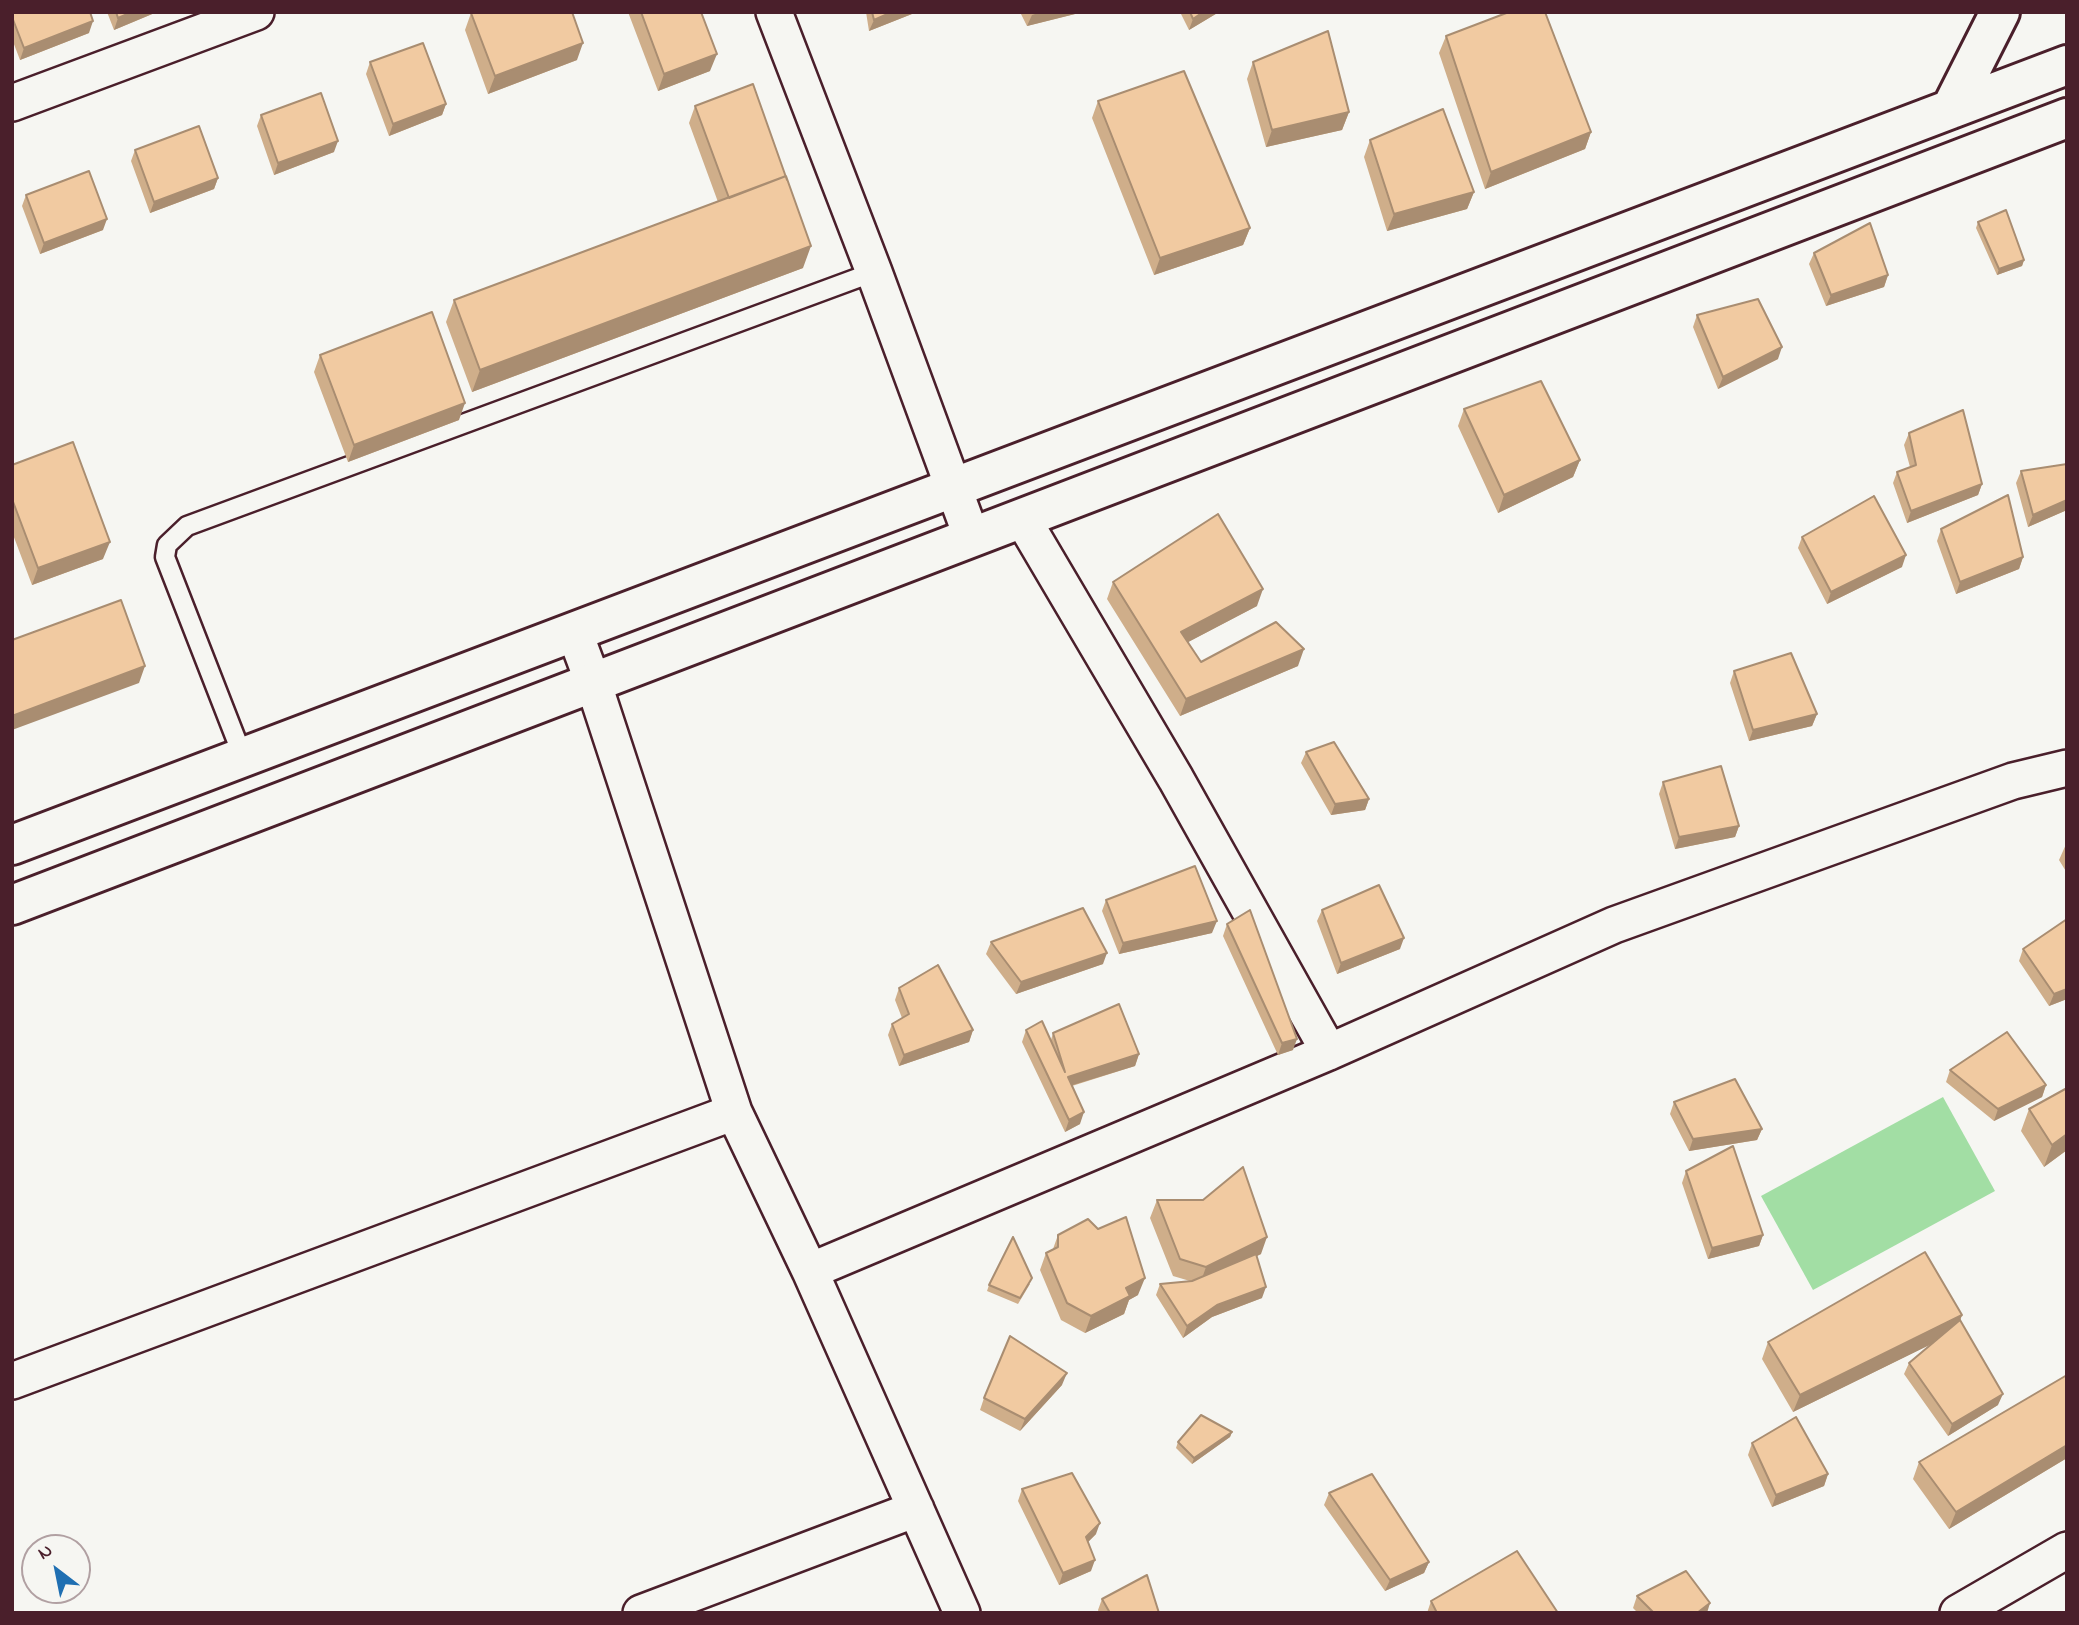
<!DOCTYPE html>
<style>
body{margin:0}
#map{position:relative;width:2079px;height:1625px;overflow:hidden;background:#f6f6f2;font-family:"Indie Flower",sans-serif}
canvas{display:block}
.frame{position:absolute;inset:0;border:14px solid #4a1f2b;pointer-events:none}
.north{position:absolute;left:21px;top:1534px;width:70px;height:70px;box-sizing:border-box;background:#f6f6f2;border:2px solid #b1a0a2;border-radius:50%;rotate:328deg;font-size:19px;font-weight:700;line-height:28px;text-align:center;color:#4a1f2b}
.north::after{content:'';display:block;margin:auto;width:24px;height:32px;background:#1f6fb2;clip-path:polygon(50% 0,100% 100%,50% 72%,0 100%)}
</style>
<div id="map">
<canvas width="2079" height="1625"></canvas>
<div class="frame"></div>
<div class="north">N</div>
</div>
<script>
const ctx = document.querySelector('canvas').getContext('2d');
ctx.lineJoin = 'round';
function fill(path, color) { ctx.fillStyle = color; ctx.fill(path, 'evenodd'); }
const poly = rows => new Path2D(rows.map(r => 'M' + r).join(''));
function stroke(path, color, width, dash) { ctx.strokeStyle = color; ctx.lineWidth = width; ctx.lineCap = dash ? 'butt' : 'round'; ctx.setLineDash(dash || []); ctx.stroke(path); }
fill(poly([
 [1943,1097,1995,1191,1813,1290,1761,1196]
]), '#a2dea4');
const service = poly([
 [243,757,165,557,167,545,187,526,874,272]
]);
const minor = poly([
 [774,12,874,272,972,538],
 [12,103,256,12],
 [1022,518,1176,779,1329,1052],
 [574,631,593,682,734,1112,810,1271,962,1613],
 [810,1271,1329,1052,1614,925,2013,781,2067,768],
 [12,1381,734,1112],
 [641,1613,916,1509],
 [1958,1613,2067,1550]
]);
const tertiary = poly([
 [1951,109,2000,12],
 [12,845,2067,65],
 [12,905,2067,118]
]);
stroke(service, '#4a1f2b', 23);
stroke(minor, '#4a1f2b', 40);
stroke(tertiary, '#4a1f2b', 44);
stroke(service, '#f6f6f2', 18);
stroke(minor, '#f6f6f2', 35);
stroke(tertiary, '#f6f6f2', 38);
fill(poly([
 [12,12,89,33,20,60,12,39],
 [107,12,157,12,114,30],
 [628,12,701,12,710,71,658,91],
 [866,12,917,12,869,31],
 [1020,12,1083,12,1027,26],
 [1180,12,1219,12,1189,30],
 [471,13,577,60,488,94,465,30],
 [1446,36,1591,132,1585,149,1485,189,1439,53],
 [370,62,446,104,442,115,389,136,366,74],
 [1253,62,1349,112,1342,130,1266,147,1247,79],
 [1098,101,1250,228,1243,245,1154,275,1092,118],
 [695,106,803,268,472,392,446,322,454,300,718,202,689,123],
 [261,115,334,152,274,175,257,126],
 [1370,140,1474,192,1467,209,1387,231,1364,157],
 [135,150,218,178,214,189,150,213,131,161],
 [26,195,103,230,40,254,22,206],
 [1978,222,2024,260,2022,266,1997,275,1976,228],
 [1814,253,1888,275,1884,287,1826,306,1809,264],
 [1697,315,1778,359,1718,389,1693,327],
 [320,355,459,420,348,462,314,372],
 [1464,409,1580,460,1573,477,1498,513,1458,426],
 [1909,433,1982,484,1978,495,1907,523,1893,483,1897,472,1910,467,1904,445],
 [2067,464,2067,510,2028,527,2016,483,2021,471],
 [12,465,103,559,32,585,12,532],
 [1941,529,2023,557,2019,569,1956,594,1937,541],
 [1802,537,1902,567,1827,604,1798,548],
 [1113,582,1257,606,1188,642,1201,662,1298,666,1180,716,1107,599],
 [1734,671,1817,714,1812,726,1749,741,1730,683],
 [1306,752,1369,799,1365,810,1331,815,1301,763],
 [1663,782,1739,826,1735,837,1675,849,1659,794],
 [2067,842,2067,873,2059,860],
 [1106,900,1212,933,1119,954,1102,911],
 [1322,910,1400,949,1337,974,1317,921],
 [2067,919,2067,999,2049,1006,2019,961,2023,949],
 [1227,924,1293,1050,1278,1055,1223,936],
 [991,942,1103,964,1016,994,986,954],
 [899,988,973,1030,969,1042,899,1066,888,1035,892,1024,902,1018,895,1000],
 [1026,1030,1051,1040,1053,1033,1139,1054,1135,1066,1072,1086,1080,1124,1065,1132,1022,1042],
 [1950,1070,2046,1085,2042,1097,1994,1121,1946,1082],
 [2067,1088,2067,1150,2044,1167,2021,1131,2029,1109],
 [1674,1102,1762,1129,1757,1140,1689,1151,1670,1114],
 [1686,1171,1763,1235,1759,1246,1708,1259,1682,1183],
 [1157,1200,1261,1254,1257,1256,1262,1298,1212,1317,1183,1338,1156,1295,1160,1284,1190,1281,1173,1276,1150,1218],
 [1058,1235,1138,1295,1129,1300,1124,1314,1085,1333,1061,1320,1040,1270,1046,1253,1053,1249],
 [1030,1284,1018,1304,987,1291,989,1285],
 [1962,1315,1960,1320,1998,1405,1948,1436,1904,1374,1909,1363,1931,1344,1793,1412,1762,1359,1768,1342],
 [2067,1375,2067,1458,1949,1529,1913,1479,1919,1462],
 [1062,1385,1020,1431,980,1410,984,1398],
 [1232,1432,1230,1437,1192,1464,1176,1448,1178,1442],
 [1752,1443,1828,1474,1824,1486,1772,1507,1748,1455],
 [1022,1489,1096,1534,1088,1542,1091,1571,1059,1585,1018,1501],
 [1329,1493,1429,1562,1424,1573,1385,1591,1324,1505],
 [1637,1596,1707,1613,1638,1613,1633,1608],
 [1102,1599,1159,1613,1099,1613,1098,1610],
 [1431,1601,1558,1613,1427,1613]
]), '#cfae8a');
fill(poly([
 [132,12,157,12,114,30,118,18],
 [892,12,917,12,869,31,874,20],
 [1041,12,1083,12,1027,26,1032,15],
 [1203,12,1219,12,1189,30,1193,19],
 [93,21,89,33,20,60,24,48],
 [583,43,577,60,488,94,495,76],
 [717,54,710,71,658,91,664,74],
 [446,104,442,115,389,136,393,124],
 [1349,112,1342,130,1266,147,1272,130],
 [1591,132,1585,149,1485,189,1491,172],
 [338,141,334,152,274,175,278,163],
 [218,178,214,189,150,213,154,202],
 [1474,192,1467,209,1387,231,1394,214],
 [107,219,103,230,40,254,44,243],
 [1250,228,1243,245,1154,275,1160,258],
 [811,246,803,268,472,392,480,370],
 [2024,260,2022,266,1997,275,1999,269],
 [1888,275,1884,287,1826,306,1831,295],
 [1782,347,1778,359,1718,389,1723,377],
 [465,403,459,420,348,462,354,445],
 [1580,460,1573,477,1498,513,1504,495],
 [1982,484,1978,495,1907,523,1911,511],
 [2067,500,2067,510,2028,527,2033,515],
 [110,542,103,559,32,585,38,568],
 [1906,555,1902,567,1827,604,1831,592],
 [2023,557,2019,569,1956,594,1960,582],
 [1263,589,1257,606,1175,649,1181,632],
 [1304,649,1298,666,1180,716,1186,699],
 [145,666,139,683,12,730,12,716],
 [1817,714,1812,726,1749,741,1753,730],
 [1369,799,1365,810,1331,815,1335,804],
 [1739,826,1735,837,1675,849,1679,837],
 [1217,921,1212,933,1119,954,1123,943],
 [1404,938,1400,949,1337,974,1341,963],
 [1107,953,1103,964,1016,994,1021,982],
 [2067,989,2067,999,2049,1006,2054,994],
 [973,1030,969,1042,899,1066,904,1055],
 [1297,1039,1293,1050,1278,1055,1282,1043],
 [1139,1054,1135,1066,1063,1088,1068,1077],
 [2046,1085,2042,1097,1994,1121,1998,1109],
 [1084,1112,1080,1124,1065,1132,1069,1120],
 [1762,1129,1757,1140,1689,1151,1693,1139],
 [2067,1134,2067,1150,2044,1167,2052,1145],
 [1763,1235,1759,1246,1708,1259,1712,1248],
 [1267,1237,1261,1254,1200,1284,1206,1267],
 [1145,1278,1138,1295,1129,1300,1124,1314,1085,1333,1091,1316,1126,1288],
 [1266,1287,1262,1298,1212,1317,1183,1338,1187,1326,1217,1305],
 [1962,1315,1956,1332,1793,1412,1800,1395],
 [1067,1373,1062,1385,1020,1431,1025,1419],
 [2003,1394,1998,1405,1948,1436,1952,1424],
 [1232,1432,1230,1437,1192,1464,1194,1458],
 [2067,1445,2067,1458,1949,1529,1956,1512],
 [1828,1474,1824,1486,1772,1507,1776,1495],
 [1100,1523,1096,1534,1082,1548,1086,1537],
 [1095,1560,1091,1571,1059,1585,1063,1573],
 [1429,1562,1424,1573,1385,1591,1390,1580],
 [1710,1603,1707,1613,1697,1613]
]), '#a98d71');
const building = poly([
 [12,12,90,12,93,21,24,48,12,17,12,12],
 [116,12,132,12,118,18,116,12],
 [475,12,572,12,583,43,495,76,471,13,475,12],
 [641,12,701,12,717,54,664,74,641,12],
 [872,12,892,12,874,20,872,12],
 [1190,12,1203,12,1193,19,1190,12],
 [1509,12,1545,12,1591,132,1491,172,1446,36,1509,12],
 [1328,31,1349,112,1272,130,1253,62,1328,31],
 [423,43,446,104,393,124,370,62,423,43],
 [1184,71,1250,228,1160,258,1098,101,1184,71],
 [753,84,787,180,786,176,729,198,695,106,753,84],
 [321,93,338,141,278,163,261,115,321,93],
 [1443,109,1474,192,1394,214,1370,140,1443,109],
 [199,126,218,178,154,202,135,150,199,126],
 [89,171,107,219,44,243,26,195,89,171],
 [786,176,811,246,480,370,454,300,786,176],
 [2006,210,2024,260,1999,269,1978,222,2006,210],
 [1870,223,1888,275,1831,295,1814,253,1870,223],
 [1758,299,1782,347,1723,377,1697,315,1758,299],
 [432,312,465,403,354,445,320,355,432,312],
 [1541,381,1580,460,1504,495,1464,409,1541,381],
 [1963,410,1982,484,1911,511,1897,472,1916,465,1909,433,1963,410],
 [73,442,110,542,38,568,12,499,12,465,73,442],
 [2067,464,2067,500,2033,515,2021,471,2067,464],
 [2008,495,2023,557,1960,582,1941,529,2008,495],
 [1874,496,1906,555,1831,592,1802,537,1874,496],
 [1218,514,1263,589,1181,632,1201,662,1276,622,1304,649,1186,699,1113,582,1218,514],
 [121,600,145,666,12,716,12,640,121,600],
 [1791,653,1817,714,1753,730,1734,671,1791,653],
 [1334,742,1369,799,1335,804,1306,752,1334,742],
 [1721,766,1739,826,1679,837,1663,782,1721,766],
 [1195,866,1217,921,1123,943,1106,900,1195,866],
 [1379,885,1404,938,1341,963,1322,910,1379,885],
 [1083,908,1107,953,1021,982,991,942,1083,908],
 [1250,910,1297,1039,1282,1043,1227,924,1250,910],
 [2067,919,2067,989,2054,994,2023,949,2067,919],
 [938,965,973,1030,904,1055,892,1024,909,1014,899,988,938,965],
 [1119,1004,1139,1054,1068,1077,1084,1112,1069,1120,1026,1030,1042,1021,1065,1072,1053,1033,1119,1004],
 [2007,1032,2046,1085,1998,1109,1950,1070,2007,1032],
 [1735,1079,1762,1129,1693,1139,1674,1102,1735,1079],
 [2067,1088,2067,1134,2052,1145,2029,1109,2067,1088],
 [1733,1146,1763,1235,1712,1248,1686,1171,1733,1146],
 [1243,1167,1267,1237,1206,1267,1180,1259,1157,1200,1203,1200,1243,1167],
 [1126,1217,1145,1278,1126,1288,1130,1296,1091,1316,1067,1303,1046,1253,1058,1247,1058,1235,1088,1219,1098,1229,1126,1217],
 [1013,1237,1032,1278,1020,1298,989,1285,1013,1237],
 [1925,1252,1962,1315,1800,1395,1768,1342,1925,1252],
 [1256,1254,1266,1287,1217,1305,1187,1326,1160,1284,1192,1281,1256,1254],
 [1960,1320,2003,1394,1952,1424,1909,1363,1960,1320],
 [1010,1336,1067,1373,1025,1419,984,1398,1010,1336],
 [2067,1375,2067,1445,1956,1512,1919,1462,2067,1375],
 [1201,1415,1232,1432,1194,1458,1178,1442,1201,1415],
 [1796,1417,1828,1474,1776,1495,1752,1443,1796,1417],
 [1072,1473,1100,1523,1086,1537,1095,1560,1063,1573,1022,1489,1072,1473],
 [1372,1474,1429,1562,1390,1580,1329,1493,1372,1474],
 [1517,1551,1558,1613,1437,1613,1431,1601,1517,1551],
 [1686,1571,1710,1603,1697,1613,1654,1613,1637,1596,1686,1571],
 [1147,1575,1159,1613,1110,1613,1102,1599,1147,1575]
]);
fill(building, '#f1caa1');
stroke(building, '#a98d71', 2);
</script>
